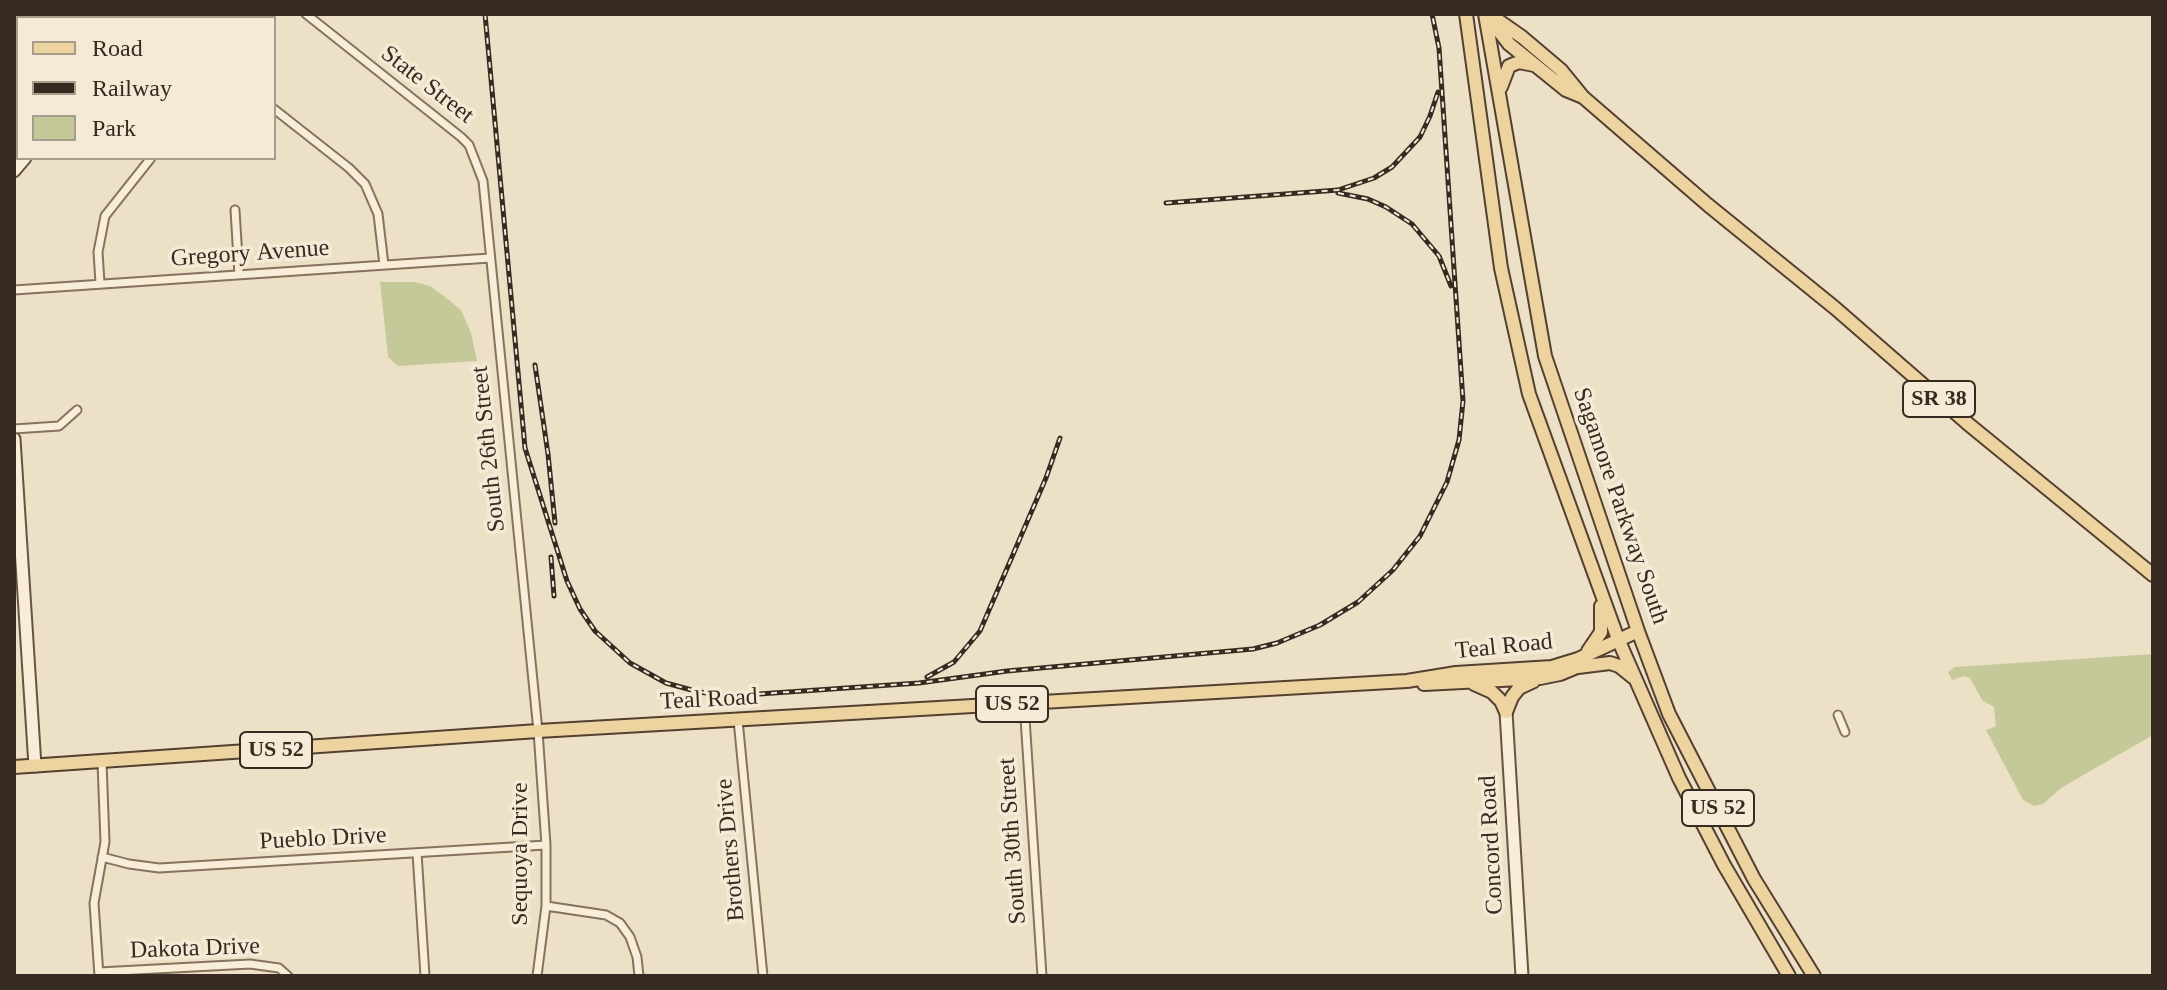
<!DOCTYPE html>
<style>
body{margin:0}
#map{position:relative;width:2167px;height:990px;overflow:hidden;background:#ece0c6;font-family:Georgia,serif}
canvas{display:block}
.frame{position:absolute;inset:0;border:16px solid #372a20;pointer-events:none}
.legend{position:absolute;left:16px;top:16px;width:260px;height:144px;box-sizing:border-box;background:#f4ead5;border:2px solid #a89d8d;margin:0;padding:10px 14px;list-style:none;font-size:24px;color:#372a20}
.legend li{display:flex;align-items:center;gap:16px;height:40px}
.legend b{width:40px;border:2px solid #a89d8d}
</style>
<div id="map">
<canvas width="2167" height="990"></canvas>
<div class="frame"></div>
<ul class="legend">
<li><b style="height:10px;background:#ecd3a0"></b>Road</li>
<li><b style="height:10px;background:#372a20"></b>Railway</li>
<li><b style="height:22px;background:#c5c99a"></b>Park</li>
</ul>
</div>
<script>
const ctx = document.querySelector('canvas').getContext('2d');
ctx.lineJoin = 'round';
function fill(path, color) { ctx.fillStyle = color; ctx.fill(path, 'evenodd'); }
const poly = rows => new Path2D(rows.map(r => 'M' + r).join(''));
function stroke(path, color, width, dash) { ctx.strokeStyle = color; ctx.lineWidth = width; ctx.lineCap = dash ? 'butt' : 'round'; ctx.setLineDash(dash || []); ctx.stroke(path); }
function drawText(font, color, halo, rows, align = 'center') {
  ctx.font = font + ' Georgia,serif'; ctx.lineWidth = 7; ctx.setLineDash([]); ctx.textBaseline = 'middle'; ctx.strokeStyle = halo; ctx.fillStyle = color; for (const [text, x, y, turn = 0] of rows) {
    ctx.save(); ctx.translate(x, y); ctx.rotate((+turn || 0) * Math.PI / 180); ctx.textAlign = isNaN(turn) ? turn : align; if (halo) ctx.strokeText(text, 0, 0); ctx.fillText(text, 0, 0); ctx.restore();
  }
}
fill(poly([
 [380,282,414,282,430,286,445,297,461,310,471,333,477,361,398,366,388,357],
 [2153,654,2153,735,2061,788,2043,804,2034,806,2023,800,1986,730,1996,726,1994,707,1982,700,1970,678,1964,676,1952,680,1948,672,1955,667]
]), '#c5c99a');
const street = poly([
 [51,14,55,18],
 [154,14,160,18],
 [306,14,461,137,469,145,483,181,538,731,546,845,546,906,537,976],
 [274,109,349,168,365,184,378,214,384,265],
 [235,210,239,275],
 [100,283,98,252,105,216,151,158],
 [14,290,490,258],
 [14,429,59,426,77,410],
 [1024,703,1042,976],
 [1838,715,1845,732],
 [738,720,763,976],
 [417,853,425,976],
 [102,857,129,864,159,868,546,845],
 [546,906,606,915,620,923,630,937,637,957,639,976],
 [99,972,250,964,279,968,288,976],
 [99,976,94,903,105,842,102,762]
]);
const secondary = poly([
 [143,18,146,14],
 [14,171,25,158],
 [14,439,35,766],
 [1506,712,1522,976]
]);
const primary = poly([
 [1466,14,1501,268,1529,394,1618,639,1679,778,1724,865,1789,976],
 [1485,14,1545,356,1638,631,1669,714,1754,879,1814,976],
 [1489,14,1522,37,1561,70,1583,97,1708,205,1835,308,1967,423,2153,575],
 [1489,18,1509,44,1566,90,1583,97],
 [1501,87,1509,66,1519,62,1534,65],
 [1588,651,1601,632,1601,606],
 [1578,667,1610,663,1619,666,1634,678],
 [1424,684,1540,678,1560,674,1584,664],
 [1474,684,1492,692,1501,701,1506,712],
 [1506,712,1512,697,1519,688,1534,681],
 [14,767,538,731,1407,681,1456,673,1552,667,1578,659,1638,631]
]);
stroke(street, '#86725d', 11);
stroke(secondary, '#685340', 15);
stroke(primary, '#544031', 16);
stroke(street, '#f7edd9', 7);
stroke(secondary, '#f7edd9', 11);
stroke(primary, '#ecd3a0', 12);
const rail = poly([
 [485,14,525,448,567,581,580,609,595,631,630,663,666,683,699,692,730,696,919,683,1007,671,1253,649,1277,643,1320,625,1358,602,1393,570,1420,536,1447,482,1459,440,1463,401,1439,48,1432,14],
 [1338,193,1368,199,1386,207,1412,224,1439,256,1451,286],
 [1166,203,1338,190,1374,178,1392,167,1420,137,1430,116,1438,92],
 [535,365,548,454,555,523],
 [551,557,554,596],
 [927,677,954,662,980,631,1046,478,1060,438]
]);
stroke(rail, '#372a20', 5);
stroke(rail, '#f4ead5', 2, [6]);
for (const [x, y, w] of [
 [1939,399,72],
 [1012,704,72],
 [276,750,72],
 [1718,808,72]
]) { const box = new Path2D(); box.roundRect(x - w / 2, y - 18, w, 36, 6); ctx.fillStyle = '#f4ead5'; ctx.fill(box); stroke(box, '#372a20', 2); }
drawText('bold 22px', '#372a20', null, [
 ["SR 38",1939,399],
 ["US 52",1012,704],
 ["US 52",276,750],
 ["US 52",1718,808]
]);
drawText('24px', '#372a20', '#f4ead5', [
 ["State Street",427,85,38],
 ["Gregory Avenue",250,254,-4],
 ["South 26th Street",489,449,-96],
 ["Sagamore Parkway South",1620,506,71],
 ["Teal Road",1504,647,-6],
 ["Teal Road",709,700,-3],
 ["Pueblo Drive",323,839,-3],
 ["South 30th Street",1013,841,-94],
 ["Concord Road",1492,845,-93],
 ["Brothers Drive",731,850,-95],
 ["Sequoya Drive",521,854,-90],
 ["Dakota Drive",195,949,-2]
]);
</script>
